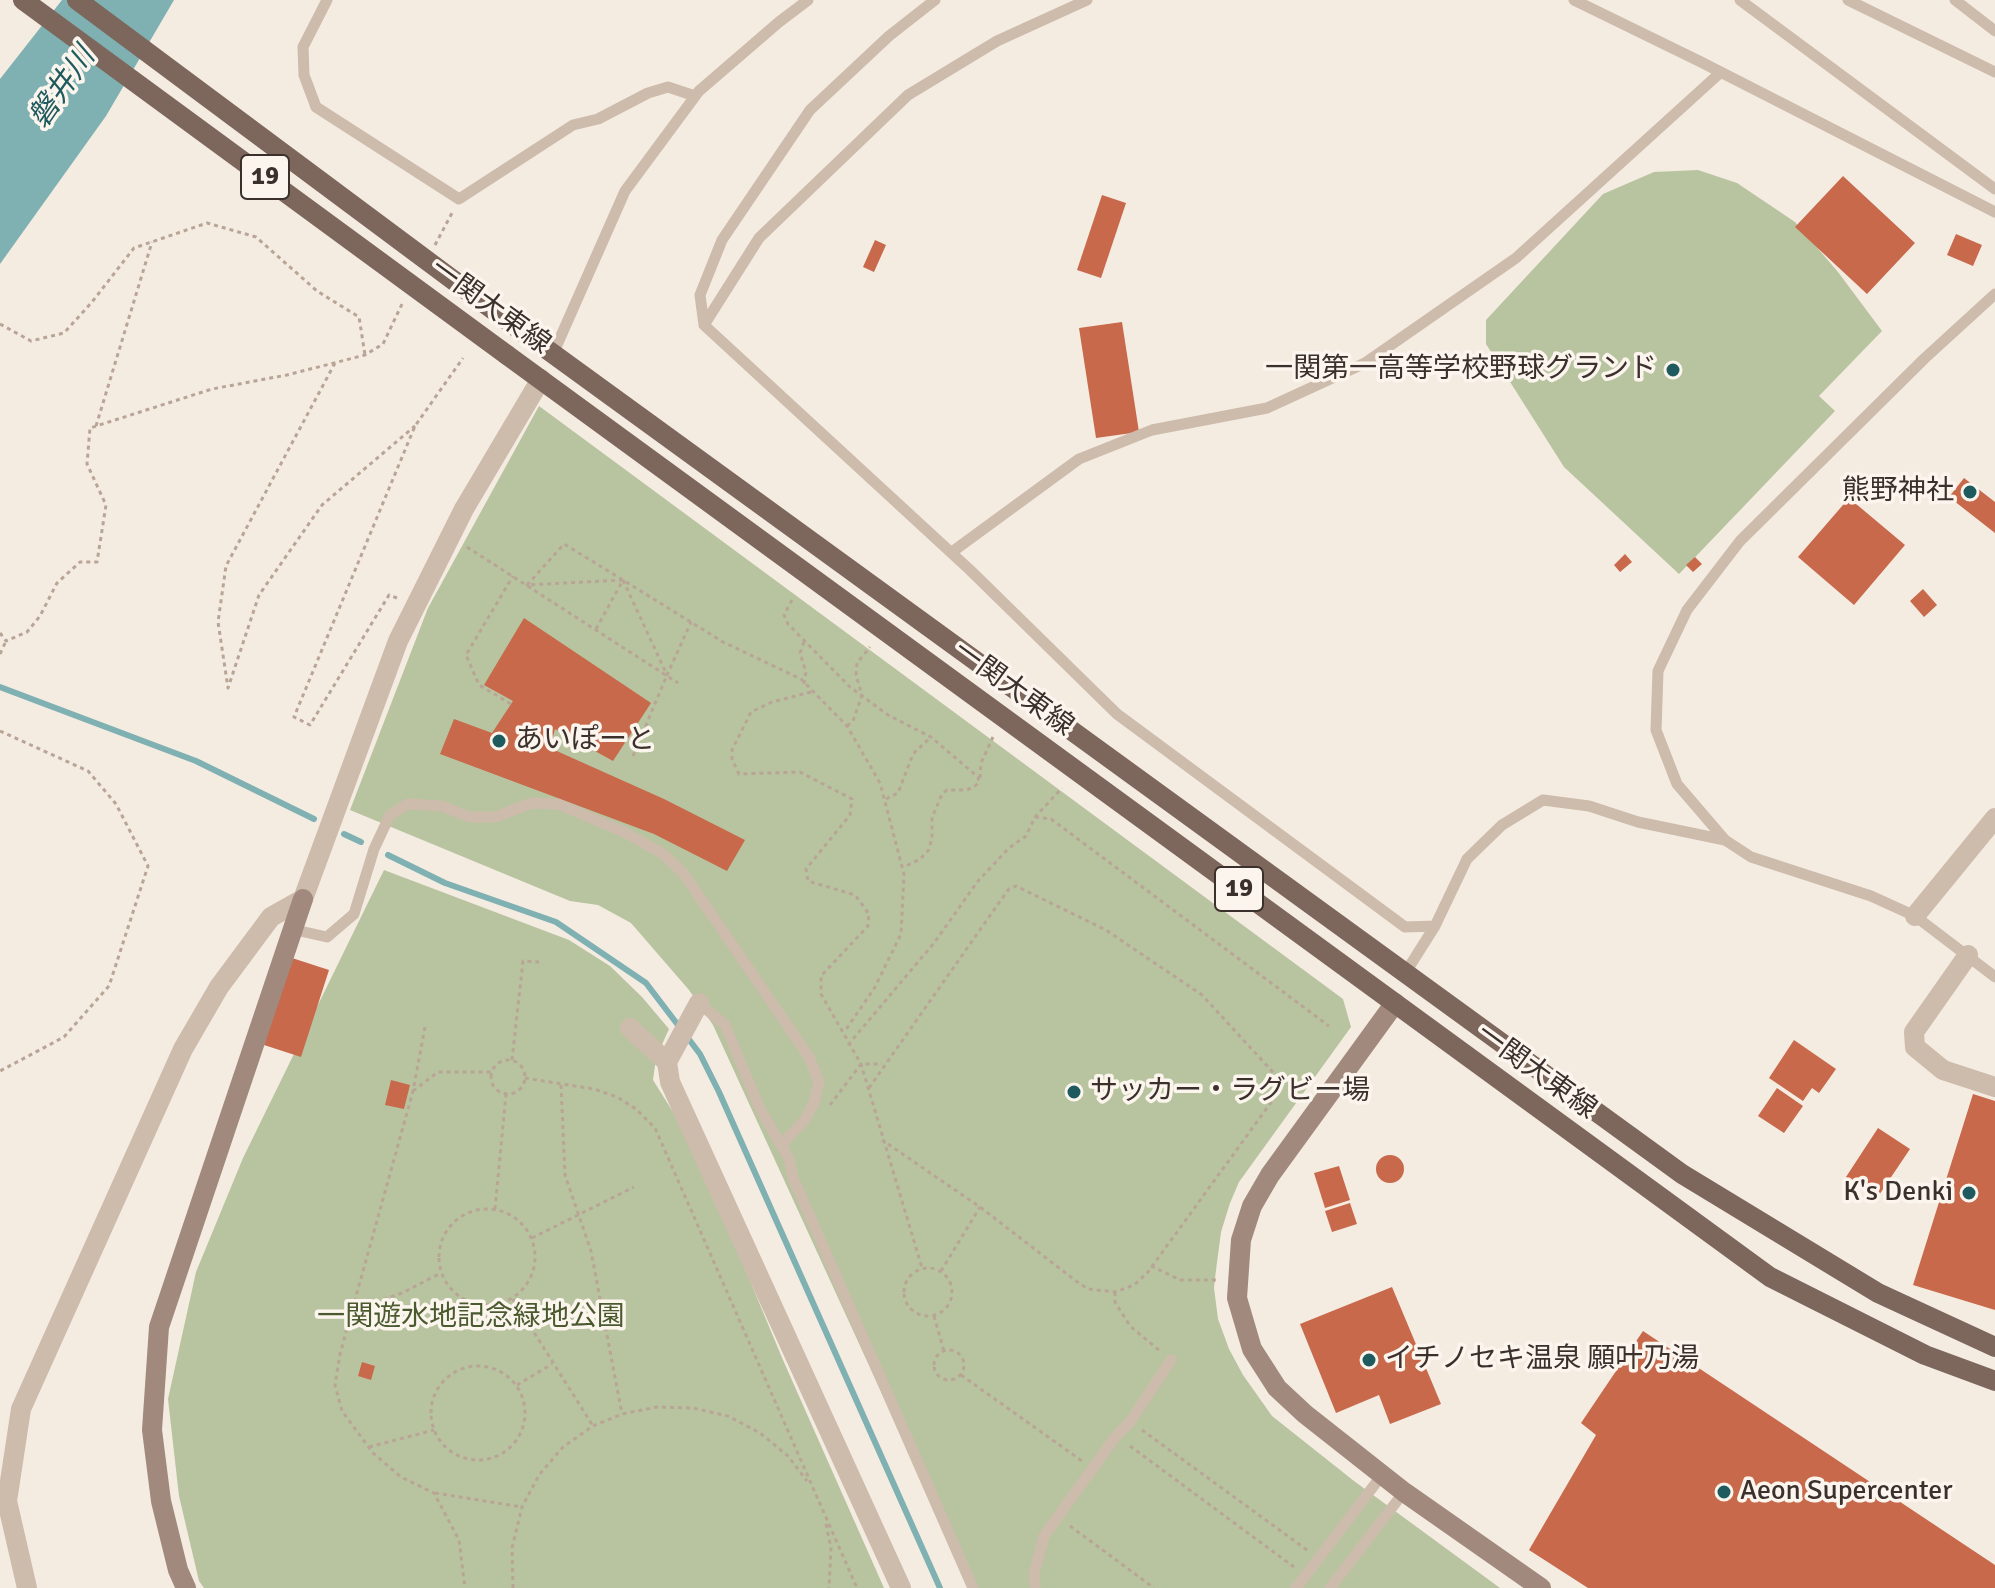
<!DOCTYPE html>
<meta charset="utf-8">
<style>
body{margin:0}
canvas{display:block;background:#f4ebe1}
</style>
<canvas width="1995" height="1588"></canvas>
<script>
const ctx = document.querySelector('canvas').getContext('2d');
ctx.lineJoin = 'round';
function fill(path, color) { ctx.fillStyle = color; ctx.fill(path, 'evenodd'); }
const poly = rows => new Path2D(rows.map(r => 'M' + r).join(''));
function stroke(path, color, width, dash) { ctx.strokeStyle = color; ctx.lineWidth = width; ctx.lineCap = dash ? 'butt' : 'round'; ctx.setLineDash(dash || []); ctx.stroke(path); }
function drawText(font, color, halo, rows, align = 'center') {
  ctx.font = font + ' Signika,"Noto Sans JP",sans-serif'; ctx.lineWidth = 7; ctx.setLineDash([]); ctx.textBaseline = 'middle'; ctx.strokeStyle = halo; ctx.fillStyle = color; for (const [text, x, y, turn = 0] of rows) {
    ctx.save(); ctx.translate(x, y); ctx.rotate((+turn || 0) * Math.PI / 180); ctx.textAlign = isNaN(turn) ? turn : align; if (halo) ctx.strokeText(text, 0, 0); ctx.fillText(text, 0, 0); ctx.restore();
  }
}
fill(poly([
 [1698,170,1737,183,1795,222,1838,272,1882,331,1819,396,1835,411,1679,574,1564,467,1486,344,1486,320,1603,194,1654,172],
 [539,406,1343,999,1351,1027,1239,1182,1230,1203,1221,1232,1216,1270,1214,1288,1218,1319,1229,1349,1243,1375,1272,1416,1354,1481,1500,1588,971,1588,713,1025,689,990,631,923,598,905,570,901,350,810,428,608],
 [384,870,569,940,610,966,642,997,669,1029,656,1058,653,1080,693,1144,783,1360,884,1588,204,1588,199,1581,179,1496,168,1399,196,1272,243,1158]
]), '#b8c4a0');
fill(poly([
 [62,0,174,0,106,116,0,264,0,79]
]), '#7fb0b2');
stroke(poly([
 [0,687,196,761,314,819],
 [344,834,361,842],
 [388,855,445,883,556,922,646,983,700,1054,719,1092,940,1588]
]), '#7fb0b2', 6);
fill(poly([
 [1843,176,1915,243,1867,294,1795,227],
 [1102,195,1126,203,1101,278,1077,270],
 [1956,234,1982,245,1973,266,1947,255],
 [875,240,886,245,874,272,863,267],
 [1122,322,1139,432,1096,438,1079,328],
 [1964,478,1995,502,1995,533,1949,497],
 [1849,498,1905,545,1854,605,1798,557],
 [1625,554,1632,562,1620,572,1614,565],
 [1695,557,1702,564,1693,572,1686,565],
 [1923,589,1937,605,1924,617,1910,601],
 [524,618,651,703,613,761,555,729,550,748,664,799,745,840,727,871,654,834,440,754,454,719,492,733,513,701,484,685],
 [292,958,329,970,301,1057,264,1045],
 [1794,1040,1836,1069,1819,1093,1812,1088,1803,1101,1769,1078],
 [391,1080,410,1085,404,1109,385,1105],
 [1777,1088,1803,1106,1784,1133,1758,1116],
 [1973,1094,1995,1101,1995,1310,1913,1285],
 [1878,1128,1910,1149,1877,1198,1846,1177],
 '1376 1169a14 14 0 1 1 28 0a14 14 0 1 1-28 0Z',
 [1339,1166,1350,1200,1325,1208,1314,1173],
 [1350,1203,1357,1224,1332,1232,1325,1211],
 [1392,1287,1441,1404,1390,1424,1379,1395,1336,1413,1300,1324],
 [1643,1331,1995,1565,1995,1588,1588,1588,1529,1550,1596,1435,1581,1423],
 [362,1362,375,1366,371,1380,358,1376]
]), '#c8694b');
stroke(poly([
 [435,245,452,213],
 [0,324,31,341,64,333,92,302,134,248,207,223,256,237,317,291,359,317,365,355],
 [335,363,226,566,218,622,228,688,259,595,322,505,415,426],
 [96,426,152,242],
 [467,547,678,683],
 [623,580,527,585,564,544,623,580,723,642,801,679,847,726,880,783,904,874,901,934,875,987,845,1031],
 [623,580,667,675,691,622],
 [397,598,389,595,310,725,294,717,415,426,463,358],
 [792,600,784,615,788,624,850,687,888,715,931,737,978,777,979,782,975,786,967,790,947,790,942,794,932,818,932,839,928,851,920,859,904,867],
 [596,629,623,580],
 [0,633,6,641,27,632,40,616,57,583,80,562,97,562,106,505,87,464,90,428,212,389,287,375,365,355,383,344,402,304],
 [0,654,6,641],
 [804,684,806,672,800,653,804,642],
 [811,692,772,702,751,712,732,750,732,759,739,774,800,772,852,799,850,815,806,869,808,881,855,895,869,914,868,926,821,976,821,994,861,1064,922,1268],
 [511,704,479,685,466,655,513,576],
 [847,726,853,721,862,695,856,675,857,663,870,647],
 [0,731,88,771,116,804,148,866,109,986,64,1037,0,1071],
 [633,756,667,675],
 [980,778,981,763,993,737],
 [886,799,898,793,913,754,931,737],
 [1035,817,1051,819,1329,1026],
 [425,1027,413,1091,340,1354,335,1385,342,1411,373,1453,401,1477,434,1493,459,1540,465,1588],
 [848,1045,934,943,978,881,1009,848,1026,836,1035,817,1062,788],
 '491 1077a17 17 0 1 1 34 0a17 17 0 1 1-34 0Z',
 [512,1060,523,961,539,962],
 [525,1078,594,1089,617,1097,636,1109,655,1128,857,1588],
 [561,1085,565,1175,591,1251,622,1414],
 [869,1088,1003,897,1009,889,1016,886,1106,930,1202,995,1282,1082,1280,1090,1148,1272,1134,1285,1115,1292,1088,1289,1076,1281,980,1207,882,1140],
 [413,1091,438,1072,491,1072],
 [830,1105,861,1064,882,1064],
 '439 1257a48 48 0 1 1 96 0a48 48 0 1 1-96 0Z',
 [495,1209,506,1094],
 [532,1238,634,1187],
 [1151,1266,1180,1280,1219,1280],
 '904 1292a24 24 0 1 1 48 0a24 24 0 1 1-48 0Z',
 [941,1271,980,1207],
 [1115,1292,1115,1302,1130,1326,1160,1351],
 [513,1299,593,1426],
 [353,1310,402,1293,441,1273],
 [934,1316,944,1351],
 '934 1365a15 15 0 1 1 30 0a15 15 0 1 1-30 0Z',
 '431 1413a47 47 0 1 1 94 0a47 47 0 1 1-94 0Z',
 [961,1375,1082,1461],
 [517,1385,552,1364],
 [1142,1430,1307,1550],
 [1130,1446,1294,1567],
 [369,1447,434,1430],
 [435,1493,522,1507],
 [826,1524,831,1548,829,1588],
 [1070,1526,1154,1588],
 [513,1588,512,1548,522,1507,539,1475,563,1447,593,1426,622,1414,657,1407,693,1408,728,1416,760,1433,788,1456,807,1481]
]), '#b9a596', 3, [4, 4]);
stroke(poly([
 [327,0,303,47,304,75,316,107,459,199,573,125,598,119,648,93,668,87,695,96],
 [1087,0,997,41,908,95,759,238,704,325,970,570,1117,714,1405,927,1435,926,1404,975],
 [1574,0,1699,61,1995,212],
 [1740,0,1995,189],
 [1848,0,1995,72],
 [1955,0,1995,31],
 [1995,294,1925,358,1740,541,1687,610,1658,671,1656,730,1677,784,1725,840,1751,857,1871,896,1915,916,1995,977],
 [704,325,700,295,722,240,810,110,889,36,935,0],
 [553,354,625,191,699,91,779,22,808,0],
 [952,552,1079,459,1152,430,1267,408,1365,363,1516,258,1721,72],
 [1435,926,1467,859,1502,825,1543,800,1589,806,1638,822,1725,840],
 [291,929,327,937,354,914,374,849,390,815,408,804,442,806,469,817,495,817,532,803,558,804,622,831,662,853,684,874,809,1057,819,1082,814,1103,804,1121,781,1145],
 [699,1003,725,1025,759,1107,789,1159,793,1178,973,1588],
 [1035,1588,1034,1574,1044,1536,1116,1436,1130,1422,1171,1360],
 [1296,1588,1382,1475],
 [1330,1588,1404,1492]
]), '#cdbbac', 11);
stroke(poly([
 [1915,916,1995,818],
 [1968,955,1914,1032,1915,1047,1943,1070,1995,1087],
 [699,1003,667,1062,670,1082,901,1588],
 [630,1028,667,1062],
 [27,1588,7,1501,21,1409,183,1049,219,987,271,917,303,899,398,641,464,509,541,379]
]), '#cdbbac', 20);
stroke(poly([
 [1395,1003,1270,1175,1252,1206,1241,1240,1237,1298,1252,1349,1277,1388,1305,1414,1404,1492,1541,1588],
 [186,1588,178,1570,161,1501,152,1430,159,1327,303,899]
]), '#a18a7d', 20);
stroke(poly([
 [523,332,1682,1174,1878,1293,1995,1347],
 [507,355,1770,1277,1925,1355,1995,1381]
]), '#7d675c', 20);
stroke(poly([
 [23,0,507,355],
 [77,0,523,332]
]), '#7d675c', 20);
for (const [x, y, r, color] of [
 [1673,370,8,"#1f5a5e"],
 [1970,492,8,"#1f5a5e"],
 [499,741,8,"#1f5a5e"],
 [1074,1092,8,"#1f5a5e"],
 [1969,1193,8,"#1f5a5e"],
 [1369,1360,8,"#1f5a5e"],
 [1724,1492,8,"#1f5a5e"]
]) { const dot = new Path2D(); dot.arc(x, y, r, 0, 2 * Math.PI); ctx.fillStyle = color; ctx.fill(dot); stroke(dot, '#fbf5ee', 3); }
for (const [x, y, w] of [
 [265,177,48],
 [1239,889,48]
]) { const box = new Path2D(); box.roundRect(x - w / 2, y - 22, w, 44, 6); ctx.fillStyle = '#fbf5ee'; ctx.fill(box); stroke(box, '#3b302b', 2); }
drawText('bold 26px', '#3b302b', null, [
 ["19",265,177],
 ["19",1239,889]
]);
drawText('28px', '#3b302b', '#fbf5ee', [
 ["一関大東線",490,307,36],
 ["一関大東線",1013,689,36],
 ["一関大東線",1536,1072,36]
]);
drawText('28px', '#3b302b', '#fbf5ee', [
 ["一関第一高等学校野球グランド",1657,370,"right"],
 ["熊野神社",1954,492,"right"],
 ["あいぽーと",515,741],
 ["サッカー・ラグビー場",1090,1092],
 ["K's Denki",1953,1193,"right"],
 ["イチノセキ温泉 願叶乃湯",1385,1360],
 ["Aeon Supercenter",1740,1492]
], 'left');
drawText('28px', '#4a5a2e', '#fbf5ee', [
 ["一関遊水地記念緑地公園",471,1318]
]);
drawText('italic 30px', '#1f5a5e', '#fbf5ee', [
 ["磐井川",63,88,-55]
]);
</script>
